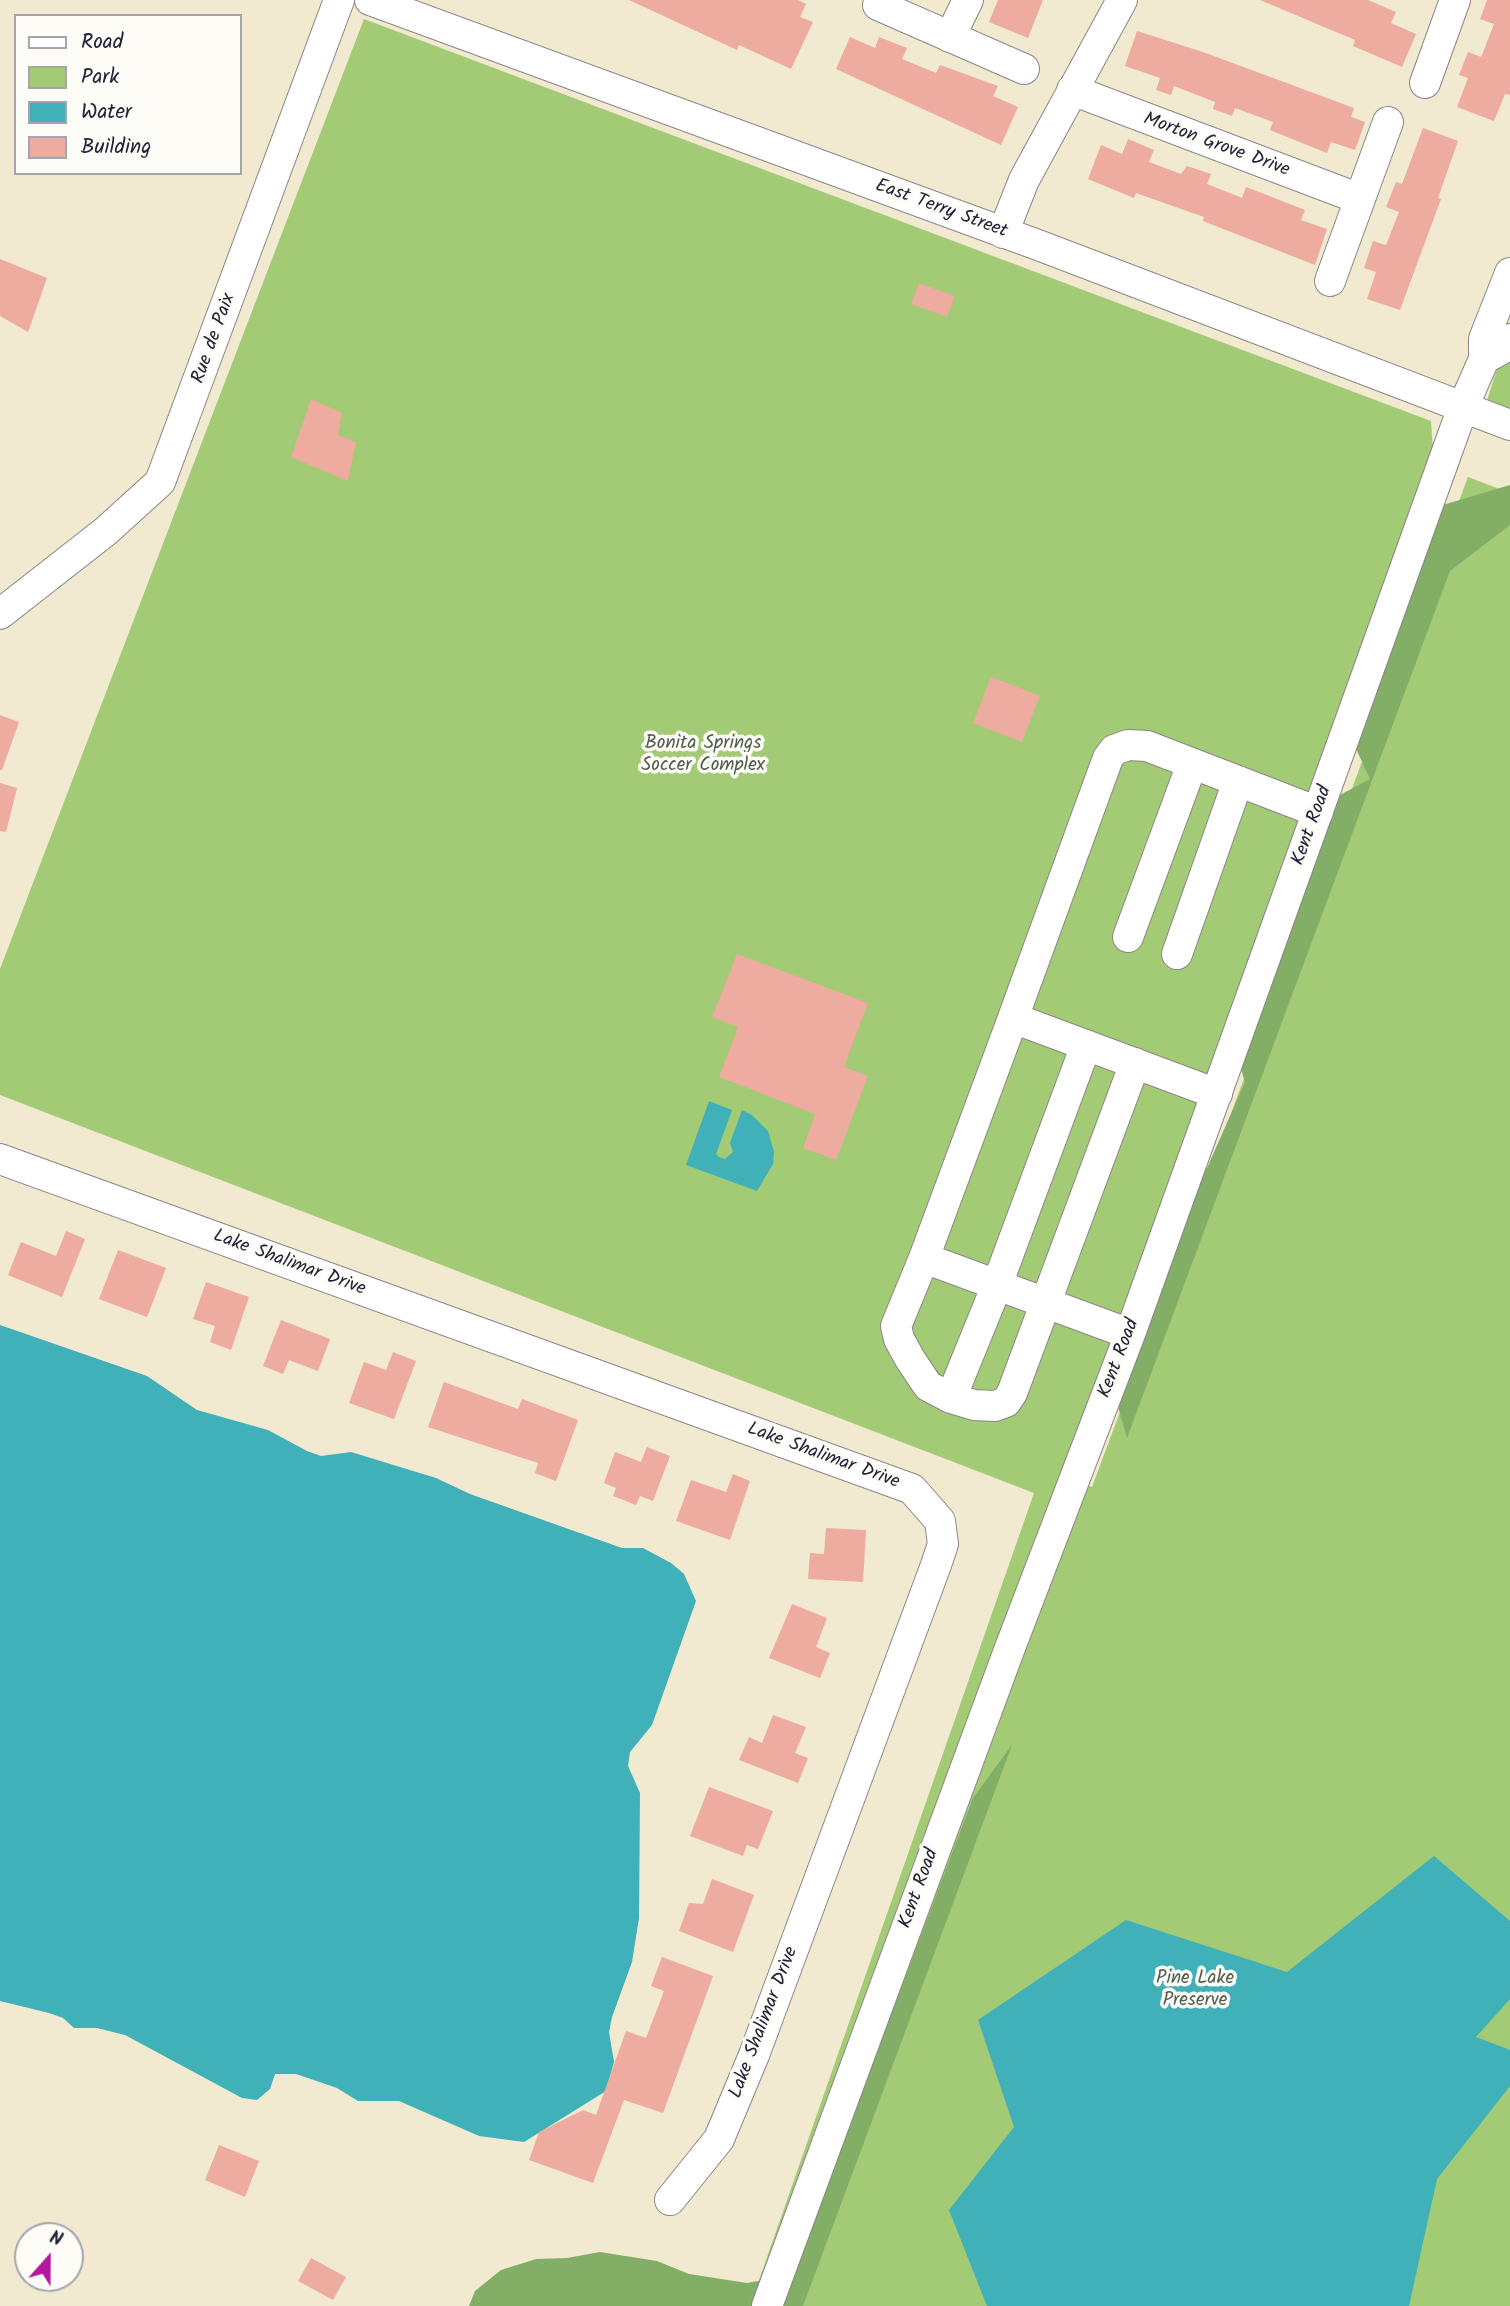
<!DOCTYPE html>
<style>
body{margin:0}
#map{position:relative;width:1510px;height:2306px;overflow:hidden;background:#f2e9d1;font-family:Kalam,sans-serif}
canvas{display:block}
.legend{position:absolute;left:14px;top:14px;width:228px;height:161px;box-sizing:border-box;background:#fdfcf7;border:2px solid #a5a5ac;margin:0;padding:9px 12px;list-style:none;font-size:21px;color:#22223b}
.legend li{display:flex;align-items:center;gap:14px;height:35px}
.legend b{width:35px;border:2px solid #a5a5ac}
.north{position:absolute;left:14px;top:2222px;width:70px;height:70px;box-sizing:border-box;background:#fdfcf7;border:2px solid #a5a5ac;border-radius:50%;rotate:21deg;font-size:19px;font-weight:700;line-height:28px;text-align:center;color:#22223b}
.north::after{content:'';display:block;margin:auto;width:24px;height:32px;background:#b5179e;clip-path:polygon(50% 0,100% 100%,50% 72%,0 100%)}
</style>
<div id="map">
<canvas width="1510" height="2306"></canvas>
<ul class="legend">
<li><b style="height:9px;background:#fff"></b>Road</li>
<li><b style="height:19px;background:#a3ca75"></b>Park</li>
<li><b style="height:19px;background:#40b0b9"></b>Water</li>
<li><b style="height:19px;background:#eeaba0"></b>Building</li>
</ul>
<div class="north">N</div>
</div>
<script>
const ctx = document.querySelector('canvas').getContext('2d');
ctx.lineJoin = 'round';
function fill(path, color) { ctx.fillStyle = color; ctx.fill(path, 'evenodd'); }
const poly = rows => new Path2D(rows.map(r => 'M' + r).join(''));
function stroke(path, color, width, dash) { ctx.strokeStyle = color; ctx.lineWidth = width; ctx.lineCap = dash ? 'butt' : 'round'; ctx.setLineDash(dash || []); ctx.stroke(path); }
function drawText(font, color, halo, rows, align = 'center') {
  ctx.font = font + ' Kalam,sans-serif'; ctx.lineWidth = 7; ctx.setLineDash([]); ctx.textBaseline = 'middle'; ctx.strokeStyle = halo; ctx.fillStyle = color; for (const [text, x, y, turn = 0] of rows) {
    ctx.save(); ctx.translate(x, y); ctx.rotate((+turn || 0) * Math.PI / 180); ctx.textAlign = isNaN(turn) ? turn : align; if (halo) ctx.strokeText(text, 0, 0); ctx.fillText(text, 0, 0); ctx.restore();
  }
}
fill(poly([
 [364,19,1431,421,1433,452,1072,1480,1092,1487,1468,477,1510,493,1510,2306,750,2306,1034,1493,0,1095,0,969],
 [1510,327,1510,413,1486,404]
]), '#a3ca75');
fill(poly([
 [1510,485,1510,525,1450,571,1127,1438,1110,1379,1179,1193,1207,1168,1245,1082,1236,1053,1321,805,1370,779,1352,740,1436,507],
 [1012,1745,803,2306,469,2306,475,2291,501,2270,536,2259,567,2258,600,2252,657,2261,689,2274,747,2283,780,2277,801,2254,973,1798]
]), '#82ae66');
fill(poly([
 [709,1101,732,1110,716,1154,719,1157,725,1159,733,1152,730,1143,742,1110,752,1115,768,1131,774,1152,773,1164,757,1191,686,1165],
 [0,1325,147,1376,197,1410,268,1430,307,1451,321,1456,351,1452,436,1478,470,1494,622,1548,643,1548,671,1563,684,1574,696,1601,652,1725,630,1752,628,1766,640,1793,639,1918,632,1962,612,2017,609,2032,614,2062,606,2091,524,2142,479,2136,399,2101,358,2101,337,2088,296,2074,275,2074,270,2089,257,2100,242,2098,125,2035,97,2028,74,2028,63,2018,49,2013,0,2001],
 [1434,1856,1510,1921,1510,1999,1476,2037,1510,2050,1510,2086,1437,2179,1409,2306,987,2306,949,2210,1014,2127,978,2020,1126,1920,1287,1972]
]), '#40b0b9');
fill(poly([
 [629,0,798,0,806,4,800,17,813,22,791,69,739,45,737,50],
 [998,0,1043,0,1028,38,989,22],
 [1260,0,1368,0,1396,12,1391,23,1416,34,1402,67,1353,46,1355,40],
 [1487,0,1510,0,1510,95,1505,94,1494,121,1457,107,1468,78,1459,75,1468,52,1481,57,1494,24,1480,19],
 [1137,31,1203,52,1354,108,1351,117,1365,122,1355,150,1331,142,1327,153,1270,130,1273,122,1235,108,1232,116,1213,109,1215,102,1174,86,1171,95,1156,90,1160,78,1125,66],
 [850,37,875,48,879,37,907,48,902,59,936,73,940,65,998,86,993,96,1018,107,1001,145,836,69],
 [1423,128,1458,141,1438,198,1441,199,1400,310,1367,299,1376,272,1364,268,1373,241,1386,245,1399,212,1386,207,1396,182,1402,184],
 [1128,139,1154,150,1149,162,1181,174,1187,166,1211,174,1207,184,1242,198,1246,187,1305,210,1301,220,1327,229,1315,265,1203,221,1204,217,1136,193,1134,198,1088,179,1101,145,1122,154],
 [0,259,47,278,28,332,0,316],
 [919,283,955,296,947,317,911,304],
 [311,399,342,413,338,435,356,442,348,481,291,457],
 [991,677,1040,696,1022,742,973,723],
 [0,715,19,722,2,770,0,770],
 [0,783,17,788,6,832,0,831],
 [737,954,868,1003,844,1067,868,1076,836,1160,803,1148,815,1114,719,1077,738,1027,712,1017],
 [66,1231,85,1239,62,1297,8,1275,21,1242,56,1256],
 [118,1250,166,1268,147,1317,99,1299],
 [206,1282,249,1297,231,1350,210,1342,215,1326,193,1319],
 [281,1320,330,1339,318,1371,289,1360,283,1374,263,1366],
 [393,1352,416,1361,394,1419,349,1403,364,1362,386,1370],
 [444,1382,518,1409,522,1399,578,1420,556,1481,535,1473,538,1463,428,1427],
 [647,1447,670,1456,653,1501,640,1496,636,1505,613,1496,616,1488,604,1483,615,1452,641,1462],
 [733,1474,750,1481,730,1540,676,1521,691,1480,726,1492],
 [826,1528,866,1530,863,1582,808,1579,810,1553,824,1554],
 [792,1604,827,1618,816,1647,830,1653,820,1678,769,1658],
 [773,1715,806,1727,795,1753,808,1758,798,1783,739,1760,749,1737,762,1743],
 [709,1787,773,1811,758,1849,747,1845,743,1856,690,1836],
 [712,1879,754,1895,733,1952,679,1931,689,1903,703,1904],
 [662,1957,713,1976,663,2113,624,2100,593,2183,529,2160,539,2132,583,2110,596,2115,626,2031,646,2038,664,1991,651,1986],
 [219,2145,259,2161,245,2197,205,2180],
 [311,2258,346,2277,333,2300,298,2281]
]), '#eeaba0');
const minor = poly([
 [370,0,1038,245,1510,425],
 [878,5,1024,69],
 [950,37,968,0],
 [1425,83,1455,0],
 [1072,90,1360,199],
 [1003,233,1024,180,1122,0],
 [1330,281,1388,122],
 [1484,359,1484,339,1510,273],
 [0,614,106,531,160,482,339,0],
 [1128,937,1192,764],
 [1177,954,1238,781],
 [1013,1018,1108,758,1114,750,1128,745,1147,746,1318,812],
 [0,1159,912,1489,940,1521,943,1544,936,1565,754,2055,719,2139,670,2200],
 [924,1258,896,1326,899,1339,910,1359,928,1386,951,1398,974,1405,995,1406,1006,1402,1012,1393,1135,1063],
 [1130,1334,924,1258,1013,1018,1217,1094],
 [951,1398,997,1285,1086,1045],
 [767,2306,1008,1653,1130,1334,1463,407,1484,359,1505,347,1510,339]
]);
stroke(minor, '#8a8686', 32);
stroke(minor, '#fff', 30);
drawText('19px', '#22223b', '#fdfcf7', [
 ["Morton Grove Drive",1216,146,20],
 ["East Terry Street",941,210,20],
 ["Rue de Paix",215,339,-70],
 ["Kent Road",1313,826,-70],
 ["Lake Shalimar Drive",289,1264,20],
 ["Kent Road",1120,1359,-69],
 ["Lake Shalimar Drive",823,1457,20],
 ["Kent Road",920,1889,-70],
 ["Lake Shalimar Drive",765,2023,-69]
]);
drawText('19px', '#4f5d4f', '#fdfcf7', [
 ["Bonita Springs",703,745],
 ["Soccer Complex",703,767],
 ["Pine Lake",1195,1980],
 ["Preserve",1195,2002]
]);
</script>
